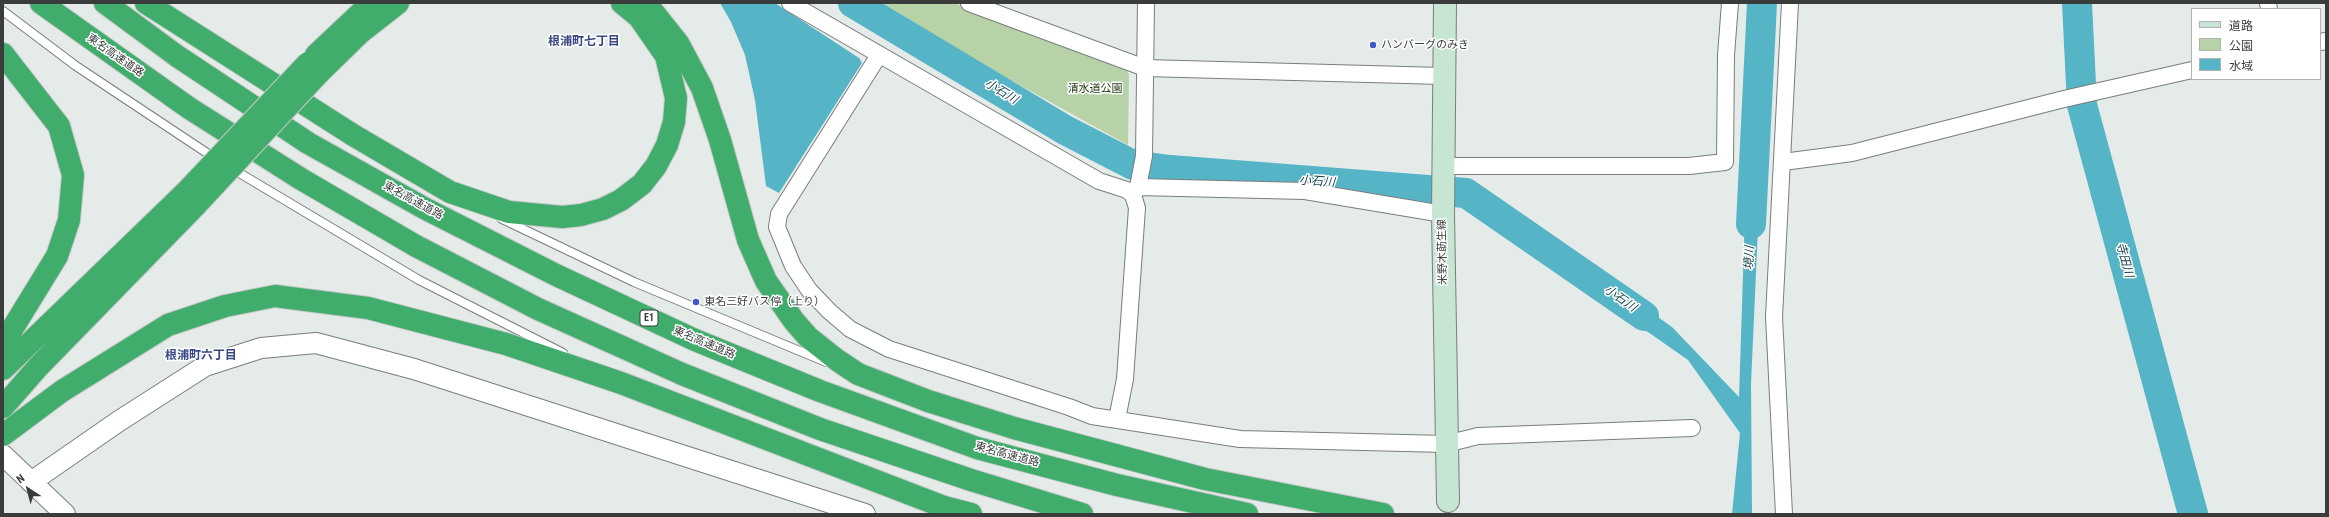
<!DOCTYPE html>
<meta charset="utf-8">
<style>
body{margin:0}
#map{position:relative;width:2329px;height:517px;overflow:hidden;background:#e5ebe9;font-family:"Roboto Condensed","Noto Sans JP",sans-serif}
canvas{display:block}
.frame{position:absolute;inset:0;border:4px solid #393c3b;pointer-events:none}
.legend{position:absolute;left:2191px;top:8px;width:130px;height:72px;box-sizing:border-box;background:#fff;border:1px solid #b0b1b1;margin:0;padding:5px 7px;list-style:none;font-size:12px;color:#393c3b}
.legend li{display:flex;align-items:center;gap:8px;height:20px}
.legend b{width:20px;border:1px solid #b0b1b1}
.north{position:absolute;left:8px;top:469px;width:40px;height:40px;-webkit-text-stroke:3px #fff;paint-order:stroke;rotate:324deg;font-size:11px;font-weight:700;line-height:16px;text-align:center;color:#393c3b}
.north::after{content:'';display:block;margin:auto;width:14px;height:18px;background:#393c3b;clip-path:polygon(50% 0,100% 100%,50% 72%,0 100%)}
</style>
<div id="map">
<canvas width="2329" height="517"></canvas>
<div class="frame"></div>
<ul class="legend">
<li><b style="height:5px;background:#c6e6d3"></b>道路</li>
<li><b style="height:11px;background:#b6d2a6"></b>公園</li>
<li><b style="height:11px;background:#55b4c6"></b>水域</li>
</ul>
<div class="north">N</div>
</div>
<script>
const ctx = document.querySelector('canvas').getContext('2d');
ctx.lineJoin = 'round';
function fill(path, color) { ctx.fillStyle = color; ctx.fill(path, 'evenodd'); }
const poly = rows => new Path2D(rows.map(r => 'M' + r).join(''));
function stroke(path, color, width, dash) { ctx.strokeStyle = color; ctx.lineWidth = width; ctx.lineCap = dash ? 'butt' : 'round'; ctx.setLineDash(dash || []); ctx.stroke(path); }
function drawText(font, color, halo, rows, align = 'center') {
  ctx.font = font + ' "Roboto Condensed","Noto Sans JP",sans-serif'; ctx.lineWidth = 3; ctx.setLineDash([]); ctx.textBaseline = 'middle'; ctx.strokeStyle = halo; ctx.fillStyle = color; for (const [text, x, y, turn = 0] of rows) {
    ctx.save(); ctx.translate(x, y); ctx.rotate((+turn || 0) * Math.PI / 180); ctx.textAlign = isNaN(turn) ? turn : align; if (halo) ctx.strokeText(text, 0, 0); ctx.fillText(text, 0, 0); ctx.restore();
  }
}
fill(poly([
 [883,3,954,3,1124,64,1129,75,1128,145,969,57]
]), '#b6d2a6');
fill(poly([
 [720,3,775,3,859,58,862,63,779,193,766,186,755,100,745,55,731,22],
 [1746,183,1760,183,1751,384,1752,514,1732,514,1740,433,1688,360,1605,302,1614,286,1672,327,1739,397]
]), '#55b4c6');
stroke(poly([
 [853,3,1065,130,1133,165,1170,170,1466,193,1644,316],
 [2077,3,2082,105,2193,514],
 [1751,224,1762,3]
]), '#55b4c6', 30);
const service = poly([
 [3,11,76,66,216,159],
 [231,168,419,280,563,353],
 [502,219,634,282,826,362]
]);
const minor = poly([
 [790,3,1099,181,1127,190,1133,195,1137,208,1125,379,1117,419],
 [969,3,1145,68,1443,76],
 [2268,3,2269,9],
 [2320,42,2326,41],
 [879,55,779,214,777,227,793,266,809,290,829,311,850,329,889,349,1069,407,1092,416,1240,439,1446,444,1478,436,1692,428],
 [1783,162,1852,153,2064,99,2192,70],
 [1444,166,1689,166,1725,162,1726,55,1730,3],
 [1138,187,1305,191,1443,214],
 [1133,195,1138,187,1144,156,1146,3],
 [1784,514,1774,317,1790,3]
]);
const tertiary = poly([
 [3,455,65,514],
 [31,482,119,421,205,366,261,348,316,343,414,369,865,514]
]);
const secondary = poly([
 [1445,3,1443,214,1448,501]
]);
const motorway = poly([
 [41,3,189,108,301,179,416,246,538,309,682,374,820,429,971,480,1082,514],
 [105,3,177,56,308,143,424,208,556,275,695,340,820,391,977,448,1117,485,1247,514],
 [146,3,353,135,450,192,509,212,562,217,581,215,603,209,621,200,642,184,656,166,667,145,674,122,676,98,666,56,639,17,622,3],
 [646,3,678,43,702,88,720,140,748,240,766,281,794,321,808,337,837,360,858,374,928,401,1014,428,1205,479,1383,514],
 [3,54,59,126,73,175,69,220,57,256,3,344],
 [316,55,368,6],
 [317,75,361,32,398,3],
 [3,369,185,193],
 [3,407,38,367,196,205],
 [3,435,62,391,168,325,225,306,275,296,368,308,506,344,621,383,944,507,971,514]
]);
stroke(service, '#797e7c', 10);
stroke(minor, '#797e7c', 18);
stroke(tertiary, '#797e7c', 22);
stroke(secondary, '#797e7c', 24);
stroke(motorway, '#c8c8c8', 24);
stroke(service, '#fff', 8);
stroke(minor, '#fff', 16);
stroke(tertiary, '#fff', 20);
stroke(secondary, '#c6e6d3', 22);
stroke(motorway, '#40ad6c', 22);
const motorwayBridge = poly([
 [185,193,308,63],
 [196,205,317,75]
]);
stroke(motorwayBridge, '#c8c8c8', 24, []);
stroke(motorwayBridge, '#40ad6c', 22);
for (const [x, y, r, color] of [
 [1373,45,4,"#4159cd"],
 [696,302,4,"#4159cd"]
]) { const dot = new Path2D(); dot.arc(x, y, r, 0, 2 * Math.PI); ctx.fillStyle = color; ctx.fill(dot); stroke(dot, '#fff', 1.5); }
for (const [x, y, w] of [
 [649,318,18]
]) { const box = new Path2D(); box.roundRect(x - w / 2, y - 8, w, 16, 3); ctx.fillStyle = '#fff'; ctx.fill(box); stroke(box, '#393c3b', 1); }
drawText('bold 10px', '#393c3b', null, [
 ["E1",649,318]
]);
drawText('11px', '#393c3b', '#fff', [
 ["ハンバーグのみき",1381,45],
 ["東名三好バス停（上り）",704,302]
], 'left');
drawText('11px', '#393c3b', '#fff', [
 ["東名高速道路",115,56,35],
 ["東名高速道路",413,201,29],
 ["米野木莇生線",1443,252,-91],
 ["東名高速道路",704,343,23],
 ["東名高速道路",1007,455,15]
]);
drawText('11px', '#1e370c', '#fff', [
 ["清水道公園",1095,89]
]);
drawText('bold 12px', '#384983', '#fff', [
 ["根浦町七丁目",584,42],
 ["根浦町六丁目",201,356]
]);
drawText('italic 12px', '#1b464e', '#fff', [
 ["小石川",1001,92,31],
 ["小石川",1317,182,4],
 ["境川",1750,258,-87],
 ["寺田川",2124,260,75],
 ["小石川",1620,299,35]
]);
</script>
